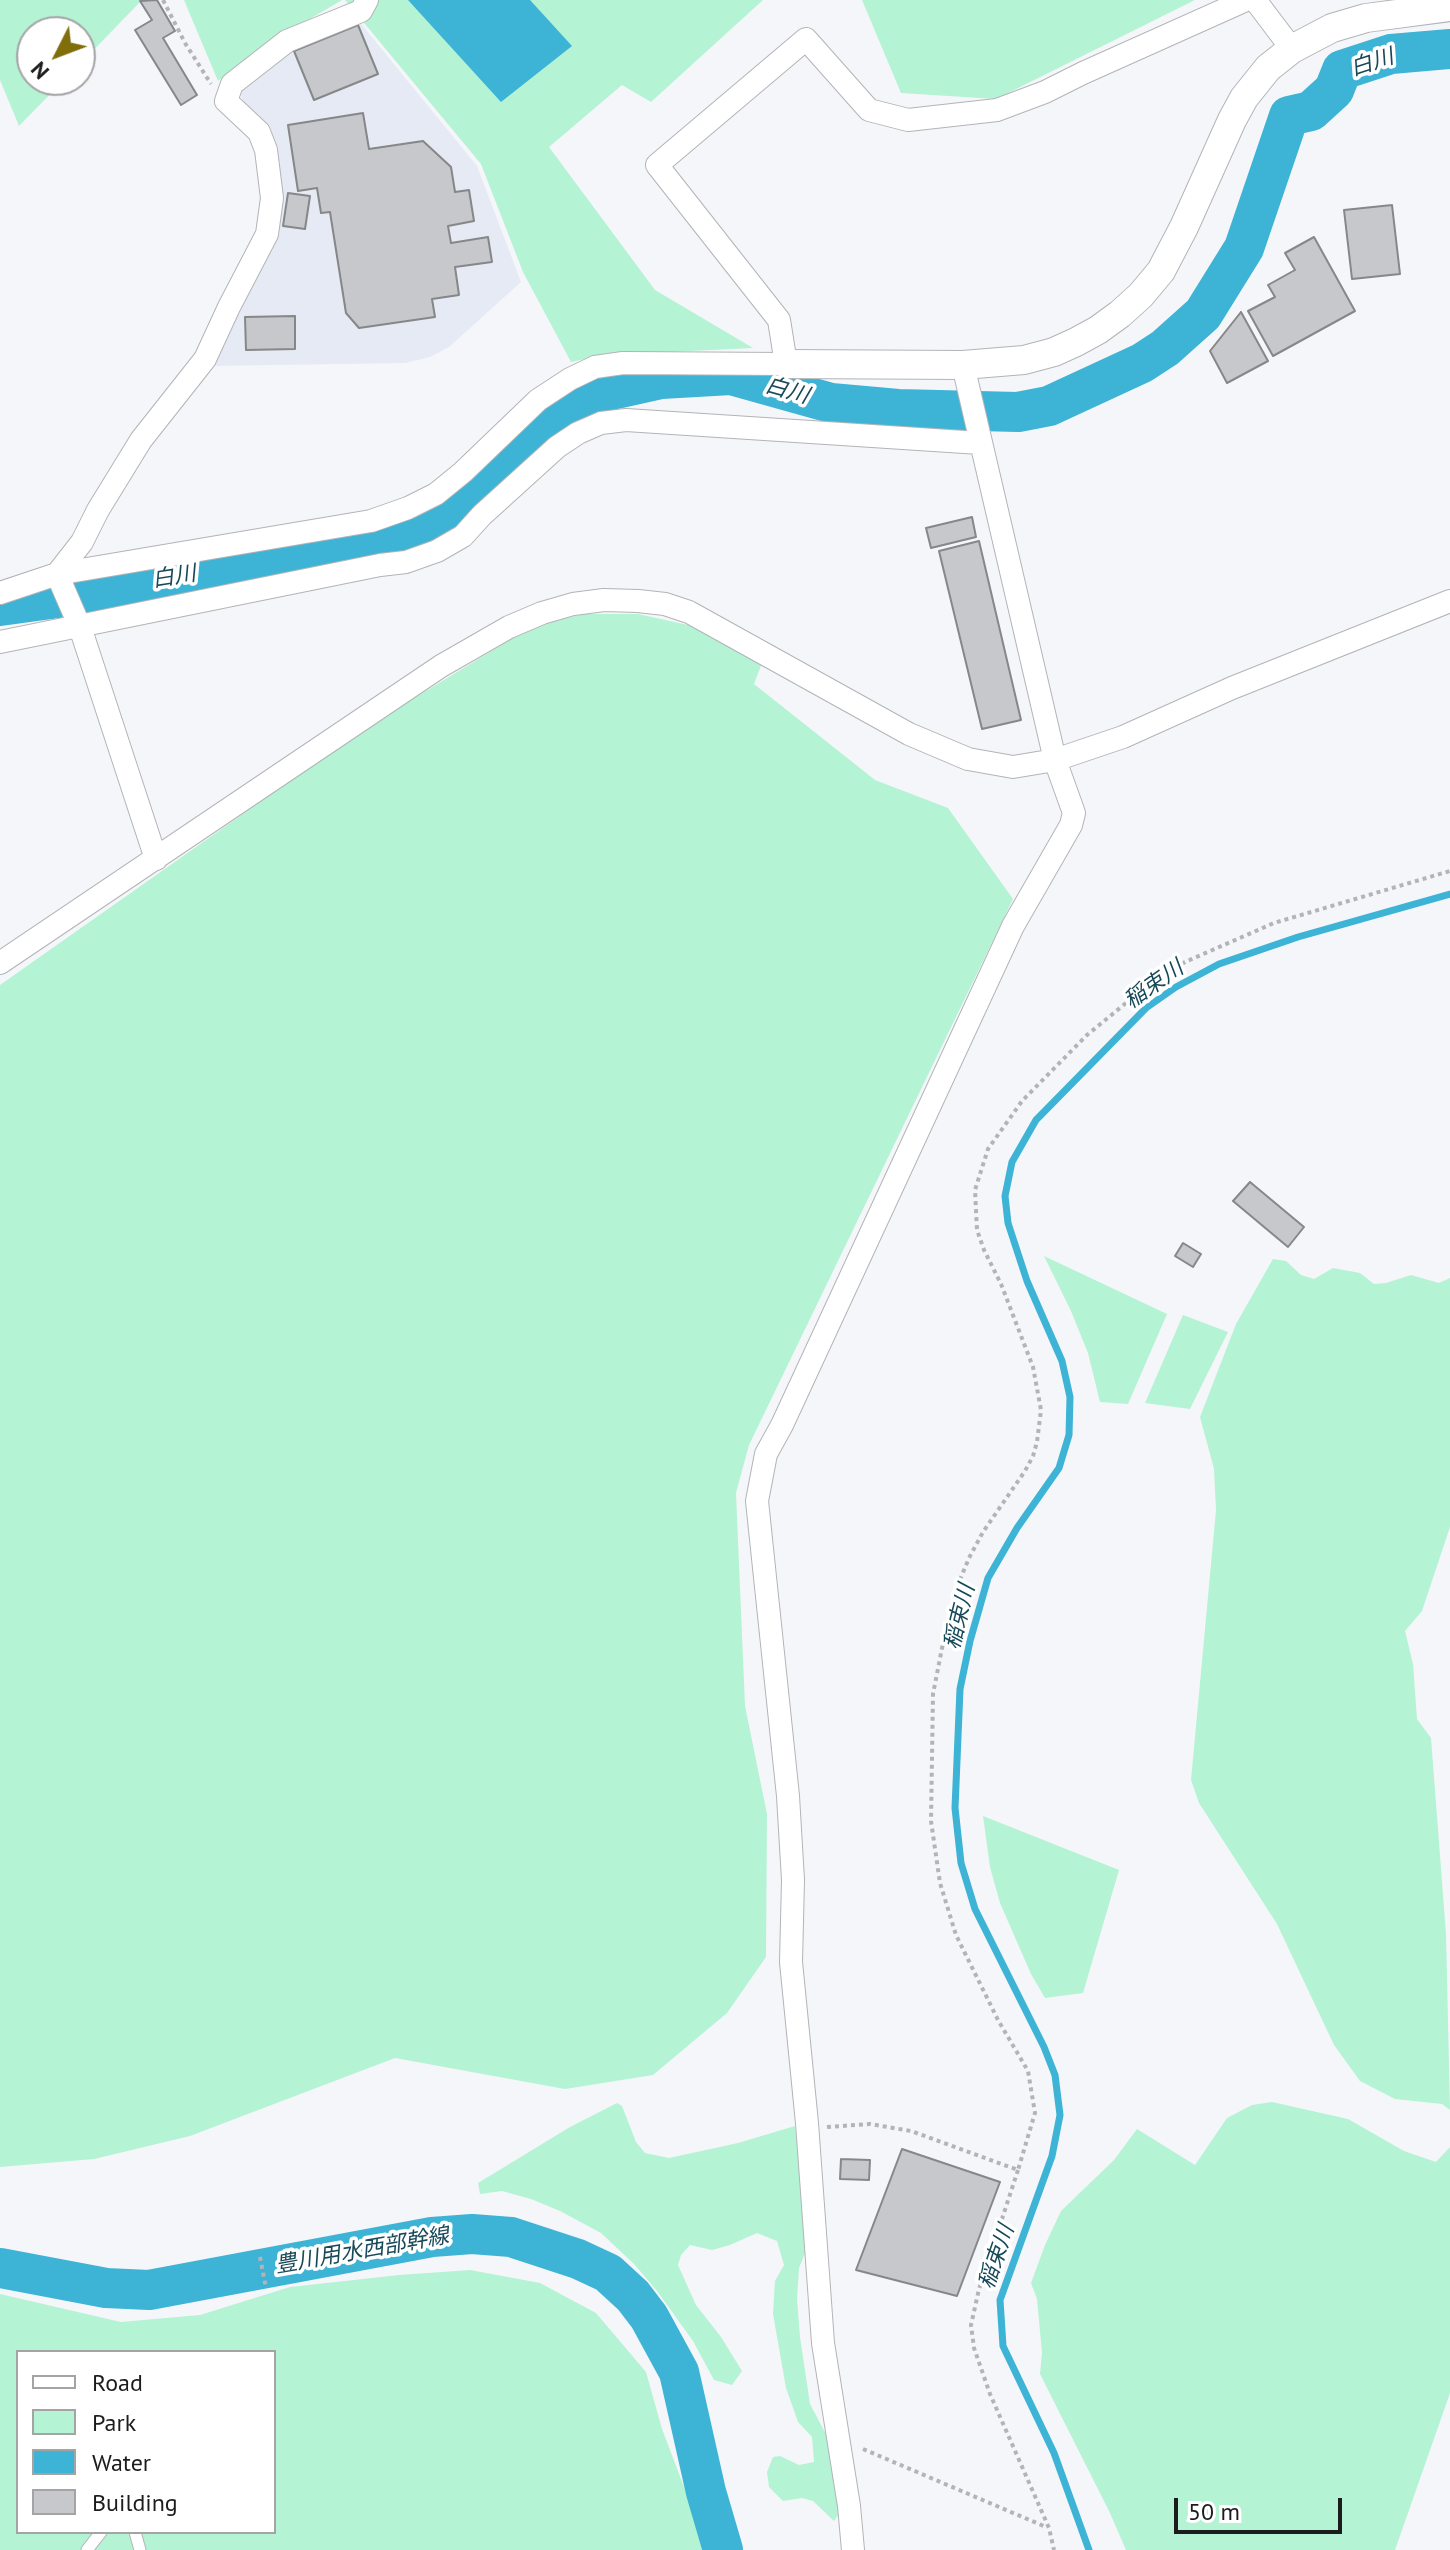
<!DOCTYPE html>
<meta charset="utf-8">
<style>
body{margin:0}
#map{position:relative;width:1450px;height:2550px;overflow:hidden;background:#f5f6f9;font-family:"PT Sans",sans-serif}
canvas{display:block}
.legend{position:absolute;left:16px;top:2350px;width:260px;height:184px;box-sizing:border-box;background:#fff;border:2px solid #a4a4a5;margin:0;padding:10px 14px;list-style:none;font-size:24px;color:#1c1c1d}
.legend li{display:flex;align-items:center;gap:16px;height:40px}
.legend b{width:40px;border:2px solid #a4a4a5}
.north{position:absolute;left:16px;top:16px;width:80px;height:80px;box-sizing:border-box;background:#fff;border:2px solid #a4a4a5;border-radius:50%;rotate:228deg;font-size:22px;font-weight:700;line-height:32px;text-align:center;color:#1c1c1d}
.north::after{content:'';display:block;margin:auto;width:28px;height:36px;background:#806e0b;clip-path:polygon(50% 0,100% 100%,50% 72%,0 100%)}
.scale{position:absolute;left:1174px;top:2498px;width:168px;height:36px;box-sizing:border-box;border:4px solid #1c1c1d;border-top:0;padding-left:10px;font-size:24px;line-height:28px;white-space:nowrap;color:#1c1c1d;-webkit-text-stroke:6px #fff;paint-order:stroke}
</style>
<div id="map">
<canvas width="1450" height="2550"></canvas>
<ul class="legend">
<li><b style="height:10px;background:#fff"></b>Road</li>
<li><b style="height:22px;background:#b5f3d5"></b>Park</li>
<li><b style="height:22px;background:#3db3d6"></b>Water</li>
<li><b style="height:22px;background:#c6c8cb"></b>Building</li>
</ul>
<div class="north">N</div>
<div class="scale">50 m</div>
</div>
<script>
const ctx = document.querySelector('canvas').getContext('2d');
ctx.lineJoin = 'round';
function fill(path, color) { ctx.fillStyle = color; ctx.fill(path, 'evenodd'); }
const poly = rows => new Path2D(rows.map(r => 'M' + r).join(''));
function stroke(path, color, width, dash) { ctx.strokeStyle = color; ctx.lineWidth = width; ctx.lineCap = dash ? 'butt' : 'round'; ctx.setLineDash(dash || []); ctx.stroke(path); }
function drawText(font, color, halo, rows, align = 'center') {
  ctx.font = font + ' "PT Sans","Noto Sans JP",sans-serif'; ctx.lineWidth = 7; ctx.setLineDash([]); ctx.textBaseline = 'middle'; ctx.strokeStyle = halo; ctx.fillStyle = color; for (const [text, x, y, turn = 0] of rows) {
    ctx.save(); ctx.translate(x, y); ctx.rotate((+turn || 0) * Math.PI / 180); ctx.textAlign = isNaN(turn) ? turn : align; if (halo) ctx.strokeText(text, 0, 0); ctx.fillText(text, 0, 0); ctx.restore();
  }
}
fill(poly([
 [358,20,477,166,521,282,449,347,430,357,405,363,212,366,274,235,247,110,238,88,288,50]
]), '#e5eaf4');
fill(poly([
 [0,0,142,0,80,64,80,32,32,32,32,80,64,80,19,126,0,80],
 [184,0,342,0,257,50,218,81],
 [345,0,763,0,651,102,622,85,549,147,655,290,753,348,603,355,571,362,523,272,481,164],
 [862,0,1195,0,996,99,901,93],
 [583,614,638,614,697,627,762,663,754,684,875,780,948,808,1013,899,749,1445,736,1493,745,1706,767,1814,766,1957,727,2013,653,2075,565,2089,395,2058,190,2136,94,2159,0,2167,0,985,365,728,531,627],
 [1044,1256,1167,1314,1128,1404,1100,1402,1088,1353,1071,1311],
 [1273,1259,1286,1261,1301,1275,1314,1279,1333,1268,1360,1273,1374,1284,1386,1283,1411,1275,1439,1283,1450,1278,1450,1527,1422,1611,1405,1631,1413,1664,1417,1719,1431,1738,1446,1934,1450,2110,1442,2104,1395,2099,1360,2081,1334,2045,1277,1924,1199,1803,1191,1780,1216,1510,1214,1469,1200,1417,1236,1324],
 [1183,1315,1228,1332,1190,1409,1145,1403],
 [983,1816,1119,1870,1083,1993,1045,1998,1031,1974,1000,1903,990,1867],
 [1272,2102,1348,2119,1404,2151,1436,2162,1450,2147,1450,2393,1395,2550,1126,2550,1110,2513,1040,2374,1042,2353,1037,2299,1031,2283,1045,2245,1061,2211,1114,2160,1137,2129,1195,2165,1227,2118,1252,2105],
 [617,2103,622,2106,636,2142,645,2153,669,2158,738,2143,795,2126,808,2246,799,2268,797,2299,800,2337,810,2404,827,2436,843,2508,834,2521,813,2501,802,2498,783,2501,769,2487,767,2472,773,2457,780,2456,799,2465,814,2462,812,2437,798,2422,786,2388,773,2314,775,2281,784,2265,777,2241,757,2233,730,2245,712,2250,690,2245,681,2255,678,2265,696,2305,721,2337,742,2371,732,2385,714,2380,693,2341,657,2291,634,2264,601,2233,560,2211,531,2199,502,2191,480,2194,478,2183,570,2127],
 [470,2270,540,2283,596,2313,646,2372,662,2429,708,2550,0,2550,0,2294,121,2322,200,2315,290,2287,399,2275],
 [18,2352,274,2352,274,2532,18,2532]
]), '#b5f3d5');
fill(poly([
 [408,0,530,0,572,46,501,102]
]), '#3db3d6');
stroke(poly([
 [1089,2550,1054,2453,1003,2346,1000,2300,1052,2156,1060,2115,1055,2075,1044,2047,975,1909,961,1863,955,1808,960,1689,970,1641,988,1578,1017,1528,1059,1468,1069,1435,1070,1397,1062,1361,1027,1281,1008,1223,1005,1196,1012,1162,1036,1120,1146,1008,1176,987,1219,964,1298,937,1450,894]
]), '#3db3d6', 7);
stroke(poly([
 [0,606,88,594,361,545,412,539,452,517,530,448,558,417,598,393,661,379,731,375,831,403,898,409,1018,412,1049,406,1142,363,1165,348,1203,314,1244,248,1289,116,1311,111,1334,90,1342,70,1391,54,1450,49],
 [0,2268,106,2288,149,2290,432,2237,472,2234,511,2237,578,2259,608,2273,633,2296,649,2317,679,2372,706,2492,723,2550]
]), '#3db3d6', 40);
const building = poly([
 [157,0,175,31,163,38,197,95,181,105,135,30,152,20,140,1,157,0],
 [358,25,378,74,314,100,294,51,358,25],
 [363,113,369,149,423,141,451,167,455,192,469,190,474,221,448,226,451,243,488,237,492,262,455,267,459,295,432,299,435,317,359,328,346,313,330,212,321,213,317,188,298,191,288,125,363,113],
 [288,193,310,196,305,229,283,226,288,193],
 [1392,205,1400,274,1352,279,1344,210,1392,205],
 [1314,237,1355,311,1273,356,1248,311,1275,297,1268,285,1295,270,1285,253,1314,237],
 [1241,312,1268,361,1227,383,1210,351,1241,312],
 [295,316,295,349,246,350,245,317,295,316],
 [972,517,976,537,931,548,926,528,972,517],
 [979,541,1021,720,982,729,939,551,979,541],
 [1250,1182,1304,1227,1288,1247,1233,1201,1250,1182],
 [1183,1243,1201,1254,1193,1267,1175,1256,1183,1243],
 [902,2149,1000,2182,957,2296,856,2270,902,2149],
 [841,2159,870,2160,869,2180,840,2179,841,2159]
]);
fill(building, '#c6c8cb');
stroke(building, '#858789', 2);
const service = poly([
 [135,2532,140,2550],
 [87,2550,101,2532]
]);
const minor = poly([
 [1255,0,1292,49],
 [57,574,82,542,98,510,141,440,205,359,229,307,267,234,272,198,266,150,259,132,226,101,232,84,287,41,361,11,367,0],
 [57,574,80,627,156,859],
 [0,593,57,574,371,521,408,508,436,494,463,472,538,400,570,379,595,367,623,363,786,364,779,320,657,165,806,39,869,110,908,120,997,110,1045,92,1083,73,1246,0],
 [0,642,380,565,406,562,437,551,463,536,482,515,557,447,578,433,601,423,626,420,980,443],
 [0,963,441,666,509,627,542,613,573,604,604,600,638,601,665,604,689,612,909,734,968,759,1013,767,1055,760,1123,737,1232,688,1450,601],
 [853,2550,849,2506,823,2343,807,2123,791,1962,793,1880,788,1796,757,1501,766,1454,782,1425,1013,926,1071,825,1074,813,1055,760,963,365]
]);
const tertiary = poly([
 [786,364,963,365,1024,360,1054,352,1076,342,1098,330,1120,314,1141,295,1161,271,1184,227,1232,120,1244,98,1268,68,1292,49,1332,28,1366,18,1450,7]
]);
stroke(service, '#b2b4b7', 13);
stroke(minor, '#b2b4b7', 24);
stroke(tertiary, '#b2b4b7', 30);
stroke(poly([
 [163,0,185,43,211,84],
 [827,2127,870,2124,911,2131,1018,2170,1035,2113,1028,2071,998,2020,956,1935,940,1883,931,1821,933,1694,945,1633,959,1582,969,1558,983,1532,1025,1471,1033,1456,1037,1442,1041,1410,1033,1367,1001,1284,984,1250,977,1230,975,1190,988,1149,1022,1101,1087,1035,1137,994,1185,962,1274,923,1450,871],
 [1018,2170,979,2289,971,2325,974,2348,990,2394,1049,2528,1054,2550],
 [260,2257,266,2288],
 [863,2449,1046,2527]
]), '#b4b4b7', 4, [4, 4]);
stroke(service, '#fff', 11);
stroke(minor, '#fff', 22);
stroke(tertiary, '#fff', 28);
drawText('italic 22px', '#174958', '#fff', [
 ["白川",1372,63,-18],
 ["白川",787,391,16],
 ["白川",174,577,-9],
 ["稲束川",1154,985,-35],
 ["稲束川",960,1617,-76],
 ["豊川用水西部幹線",362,2251,-10],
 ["稲束川",997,2257,-71]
]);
</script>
